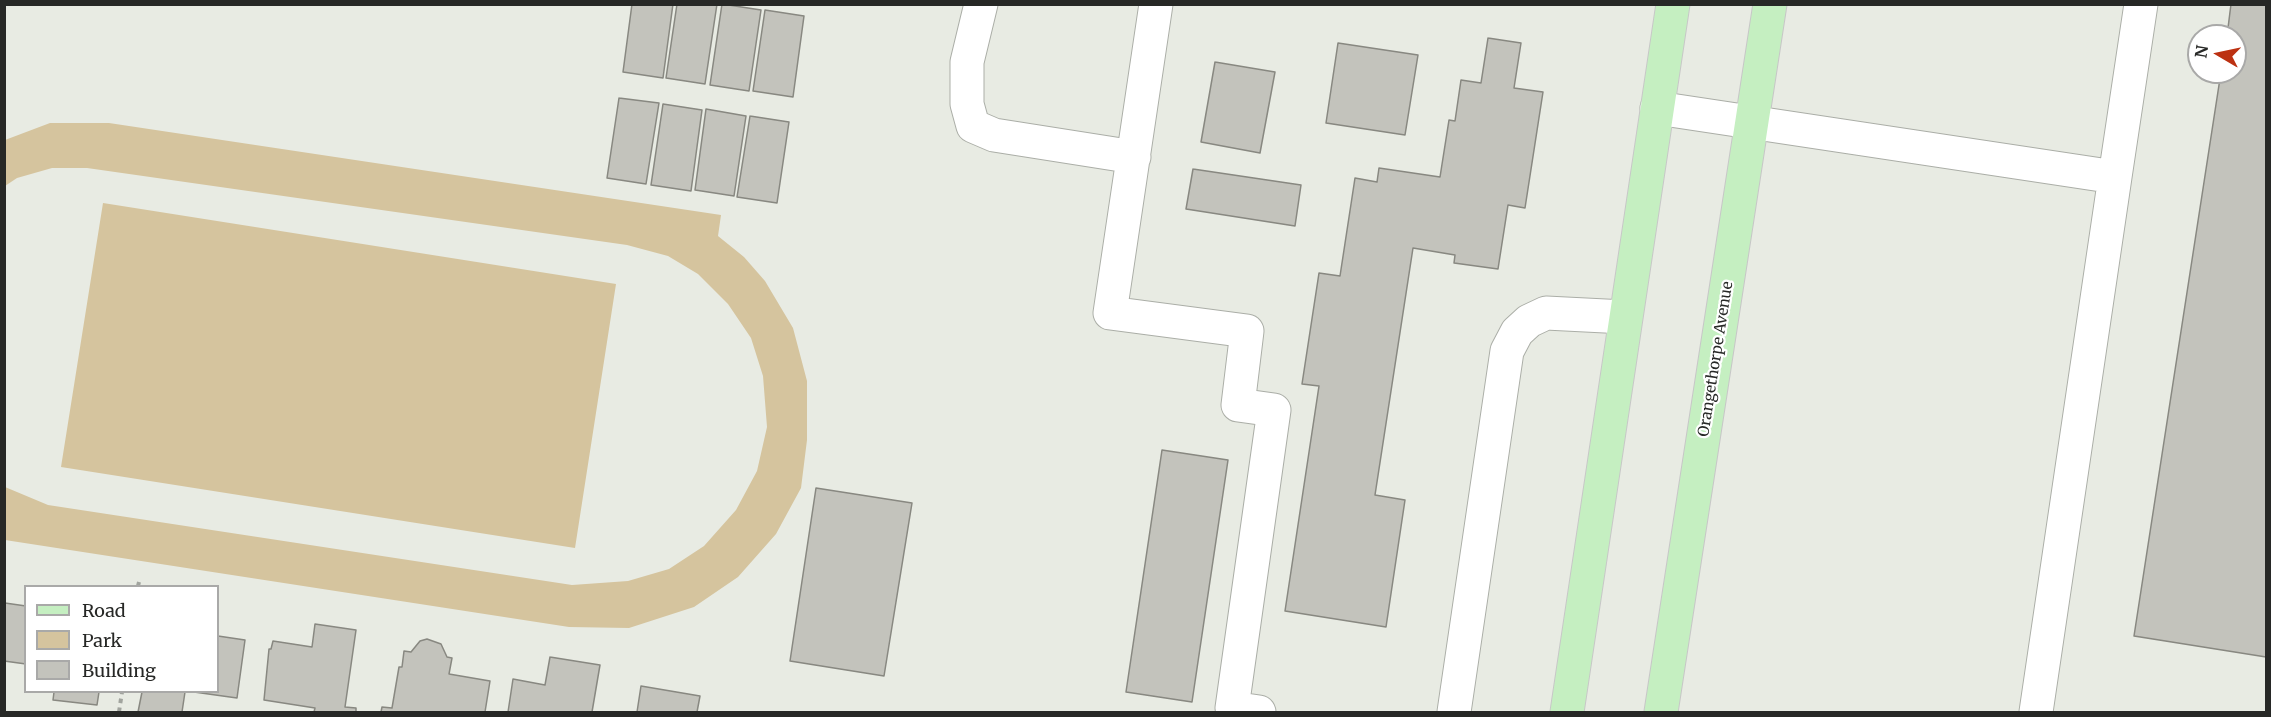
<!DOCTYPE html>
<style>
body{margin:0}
#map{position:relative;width:2271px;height:717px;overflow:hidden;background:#e8ebe3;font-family:Merriweather,serif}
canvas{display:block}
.frame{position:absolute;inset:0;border:6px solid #272826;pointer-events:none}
.legend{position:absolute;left:24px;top:585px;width:195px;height:108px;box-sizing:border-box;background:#fff;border:2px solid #a9a9a8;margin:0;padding:8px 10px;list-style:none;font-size:18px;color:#272826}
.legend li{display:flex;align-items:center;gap:12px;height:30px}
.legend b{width:30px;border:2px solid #a9a9a8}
.north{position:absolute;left:2187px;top:24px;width:60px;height:60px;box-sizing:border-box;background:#fff;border:2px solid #a9a9a8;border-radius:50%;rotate:279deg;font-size:16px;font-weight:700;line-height:24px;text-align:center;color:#272826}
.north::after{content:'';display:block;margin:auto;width:21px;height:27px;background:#bc3112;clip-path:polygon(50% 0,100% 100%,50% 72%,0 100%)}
</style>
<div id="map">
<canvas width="2271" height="717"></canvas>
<div class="frame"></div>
<ul class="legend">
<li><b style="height:8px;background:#c5efc1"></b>Road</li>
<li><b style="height:16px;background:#d5c49e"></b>Park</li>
<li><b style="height:16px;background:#c3c3bc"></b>Building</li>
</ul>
<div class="north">N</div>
</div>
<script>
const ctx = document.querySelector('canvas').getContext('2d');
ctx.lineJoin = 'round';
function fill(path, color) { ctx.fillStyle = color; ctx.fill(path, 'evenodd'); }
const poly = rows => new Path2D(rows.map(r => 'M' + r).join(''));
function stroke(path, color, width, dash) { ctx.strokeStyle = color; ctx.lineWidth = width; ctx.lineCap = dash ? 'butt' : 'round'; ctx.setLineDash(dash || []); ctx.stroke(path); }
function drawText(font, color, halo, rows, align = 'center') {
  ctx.font = font + ' Merriweather,serif'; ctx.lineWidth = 4.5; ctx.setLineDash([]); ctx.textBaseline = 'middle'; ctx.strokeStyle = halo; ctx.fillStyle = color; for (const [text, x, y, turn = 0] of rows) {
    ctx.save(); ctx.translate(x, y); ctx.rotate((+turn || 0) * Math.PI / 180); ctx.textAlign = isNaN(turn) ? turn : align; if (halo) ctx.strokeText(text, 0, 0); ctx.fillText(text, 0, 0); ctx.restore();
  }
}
fill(poly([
 [50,123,109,123,721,215,718,236,744,257,765,281,793,328,807,381,807,440,801,488,776,534,738,577,694,607,629,628,569,627,5,540,5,487,48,505,572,585,628,581,669,569,704,546,736,510,757,471,767,427,763,376,751,338,728,304,698,274,668,256,627,245,87,168,52,168,17,178,5,186,5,140],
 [103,203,616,284,575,548,61,467]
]), '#d5c49e');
const building = poly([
 [632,4,673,4,663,78,623,72,632,4],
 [677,4,717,4,705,84,666,78,677,4],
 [722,4,761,10,749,91,710,85,722,4],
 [2231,4,2266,4,2266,657,2134,636,2221,72,2235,72,2235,36,2227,36,2231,4],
 [765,10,804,16,793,97,753,91,765,10],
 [1488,38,1521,43,1514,88,1543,92,1525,208,1508,205,1498,269,1454,263,1455,255,1413,248,1375,495,1405,500,1386,627,1285,611,1319,386,1302,384,1319,273,1340,276,1355,178,1377,182,1379,168,1440,177,1449,120,1455,121,1461,80,1481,83,1488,38],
 [1338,43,1418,55,1405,135,1326,123,1338,43],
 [1215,62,1275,72,1260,153,1201,142,1215,62],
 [619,98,659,103,646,184,607,178,619,98],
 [663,104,702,110,691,191,651,185,663,104],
 [706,109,746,116,734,196,695,190,706,109],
 [750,116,789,122,777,203,737,197,750,116],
 [1193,169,1301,185,1295,226,1186,209,1193,169],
 [1162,450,1228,460,1192,702,1126,692,1162,450],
 [816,488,912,503,884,676,790,661,816,488],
 [5,603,26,606,26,664,4,661,5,603],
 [315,624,356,630,345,707,356,708,356,712,314,712,315,708,264,700,269,649,271,649,273,641,312,647,315,624],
 [218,636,245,640,237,698,194,692,218,692,218,636],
 [427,639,441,644,447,657,452,658,449,674,490,681,485,712,381,712,382,707,392,708,399,667,402,667,404,651,411,652,420,641,427,639],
 [550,657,600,665,592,712,508,712,513,679,545,685,550,657],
 [641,686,700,696,697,712,637,712,641,686],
 [54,692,99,692,97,705,53,700,54,692],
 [142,692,185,692,182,712,138,712,142,692]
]);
fill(building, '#c3c3bc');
stroke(building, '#888881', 1.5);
const minor = poly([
 [981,4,967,62,967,104,973,126,994,135,1134,157],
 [1156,4,1110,313,1247,331,1238,405,1274,410,1232,708,1259,712],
 [1657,108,2115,177,2141,4],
 [1454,712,1507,351,1517,332,1529,321,1546,313,1625,317],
 [2036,712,2115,177]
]);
const major = poly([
 [1567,712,1673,4],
 [1661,712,1770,4]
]);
stroke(minor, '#abaea7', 35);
stroke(major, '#c7c7c7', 35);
stroke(poly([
 [138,586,139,582],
 [119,712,122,692]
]), '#a1a49e', 4, [4.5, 4.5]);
stroke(minor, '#fff', 33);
stroke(major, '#c5efc1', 33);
drawText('15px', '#272826', '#fff', [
 ["Orangethorpe Avenue",1716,359,-81]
]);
</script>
